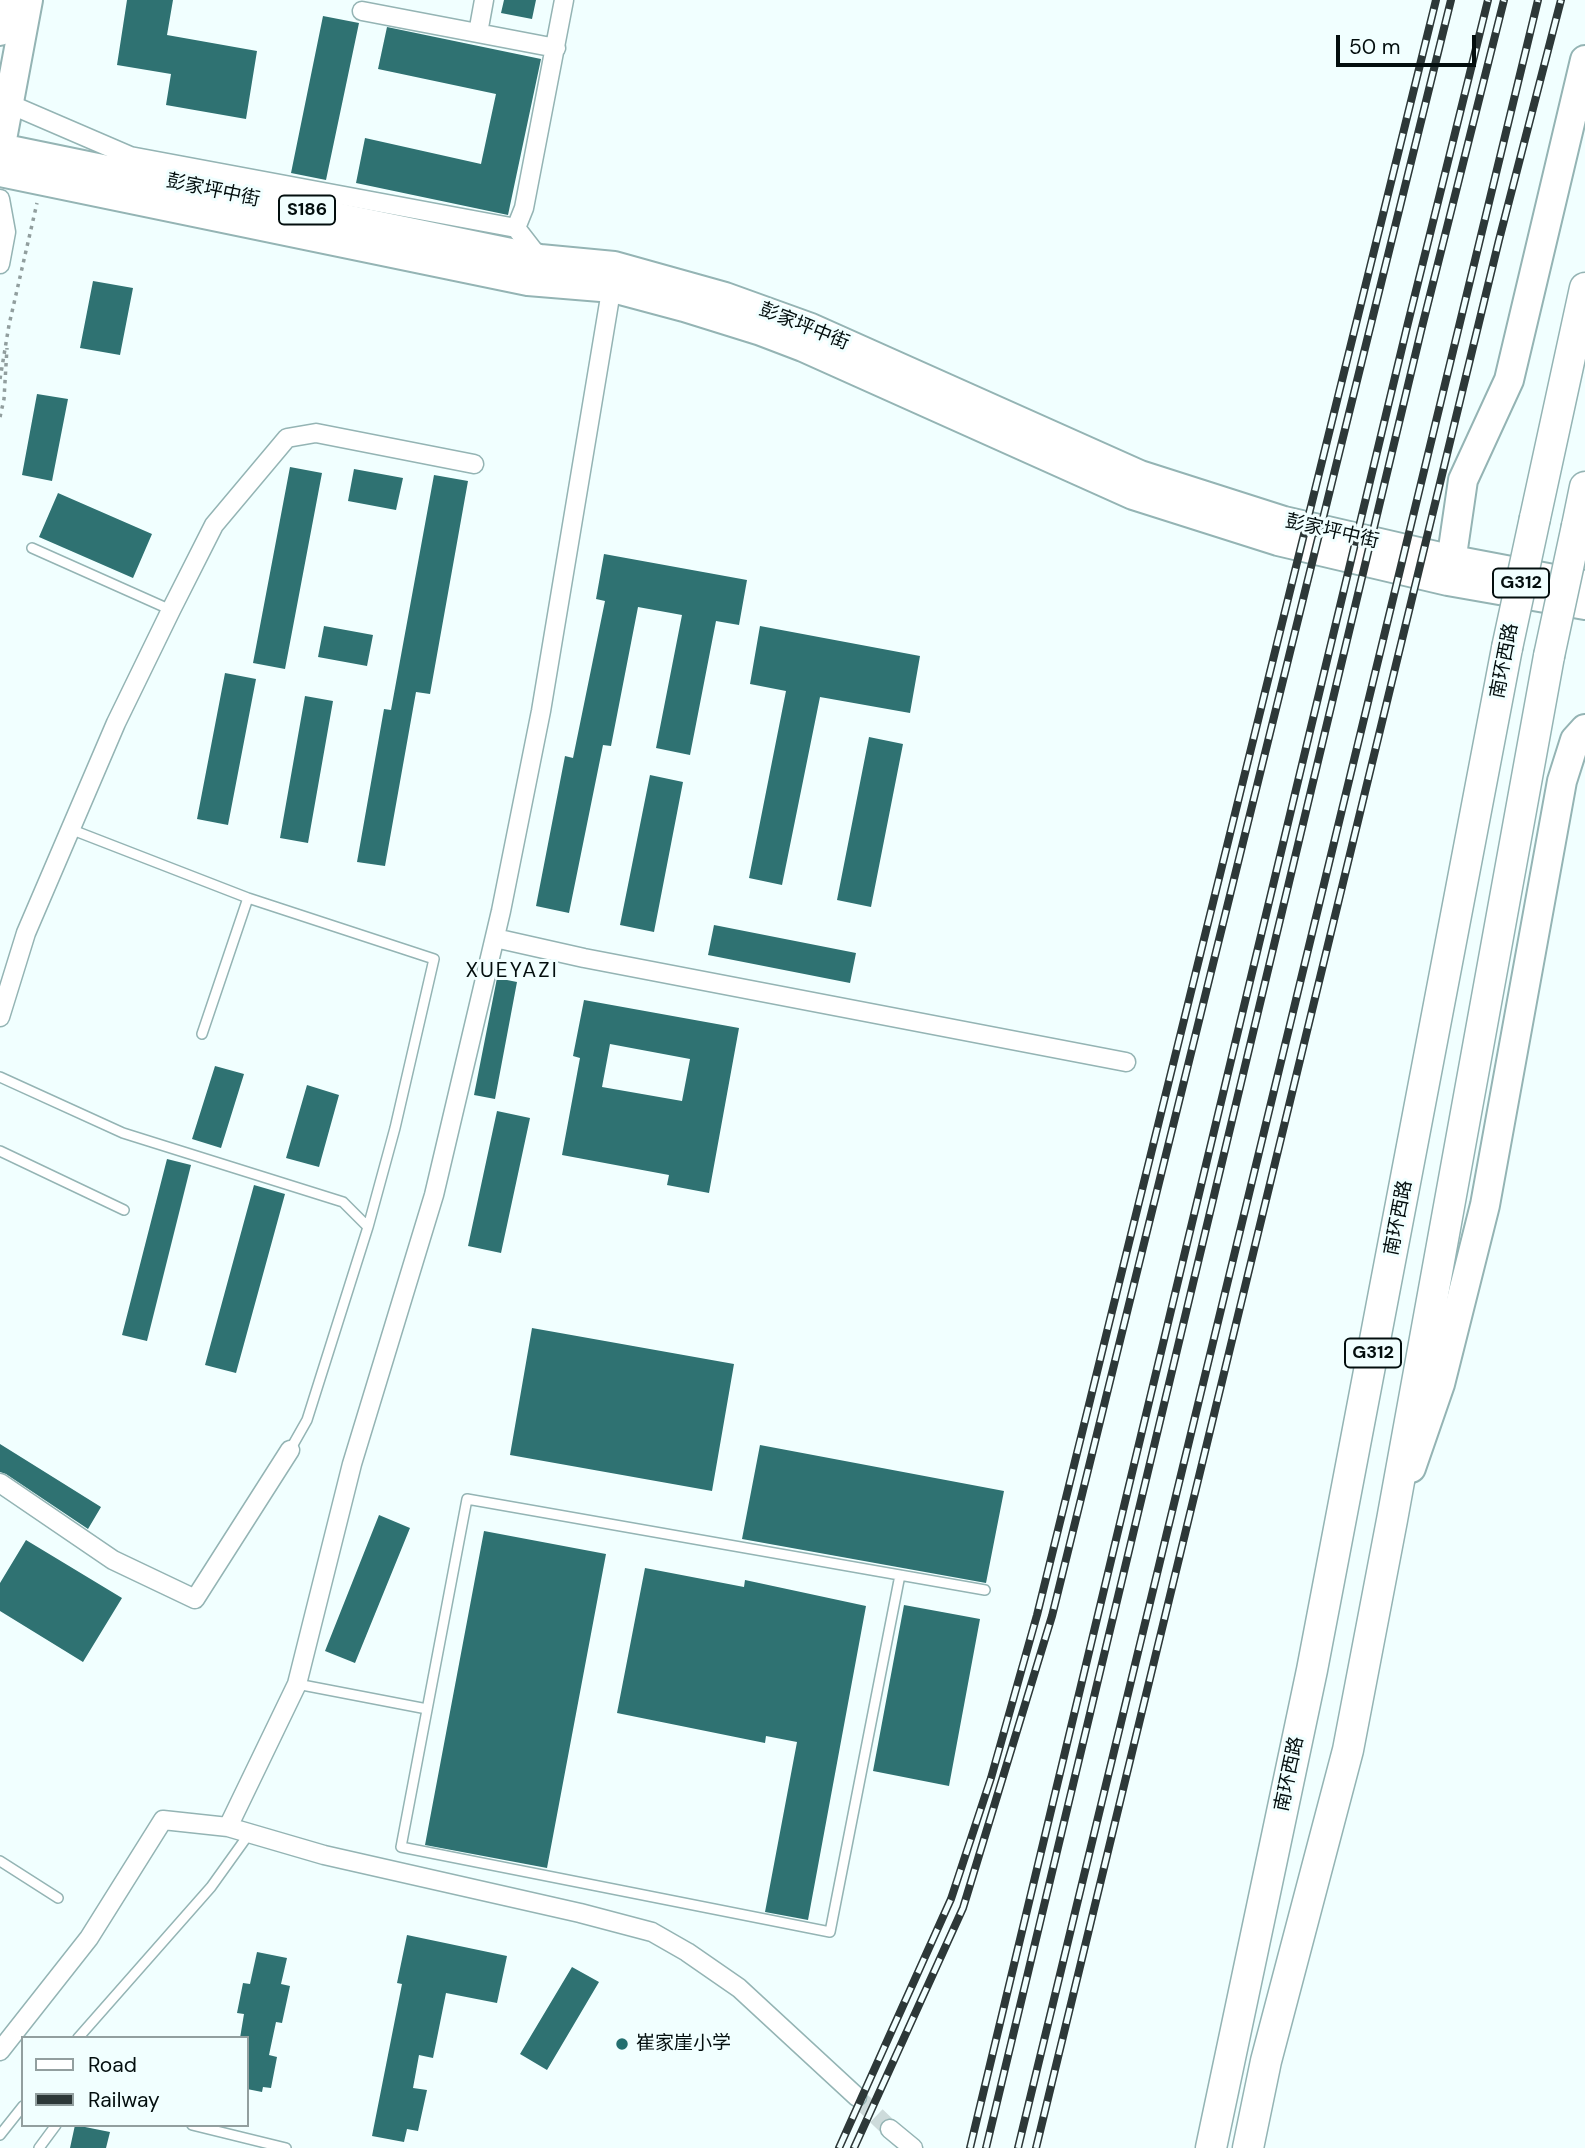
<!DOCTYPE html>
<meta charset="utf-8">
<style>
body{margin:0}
#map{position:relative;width:1585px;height:2148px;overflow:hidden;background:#f1ffff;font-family:"DM Sans",sans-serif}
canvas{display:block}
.legend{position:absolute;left:21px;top:2036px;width:228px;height:91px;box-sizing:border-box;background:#f1ffff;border:2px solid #929f9f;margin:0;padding:9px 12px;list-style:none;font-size:21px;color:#030e0e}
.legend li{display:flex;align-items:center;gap:14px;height:35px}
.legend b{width:35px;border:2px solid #929f9f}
.scale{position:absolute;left:1336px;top:35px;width:140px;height:32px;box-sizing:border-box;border:4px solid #030e0e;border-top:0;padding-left:9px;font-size:21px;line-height:24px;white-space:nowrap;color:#030e0e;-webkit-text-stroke:5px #f1ffff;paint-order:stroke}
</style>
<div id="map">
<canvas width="1585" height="2148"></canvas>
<ul class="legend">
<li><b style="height:9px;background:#fff"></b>Road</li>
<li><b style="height:9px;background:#2d3838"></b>Railway</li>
</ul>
<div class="scale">50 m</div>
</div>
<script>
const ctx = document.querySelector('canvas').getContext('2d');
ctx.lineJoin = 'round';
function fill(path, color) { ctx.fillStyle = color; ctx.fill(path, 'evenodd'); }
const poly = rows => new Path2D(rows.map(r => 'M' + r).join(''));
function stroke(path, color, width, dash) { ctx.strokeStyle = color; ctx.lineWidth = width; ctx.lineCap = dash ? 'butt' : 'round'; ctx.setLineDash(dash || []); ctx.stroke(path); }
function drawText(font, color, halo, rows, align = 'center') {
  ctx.font = font + ' "DM Sans","Noto Sans SC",sans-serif'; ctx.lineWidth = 6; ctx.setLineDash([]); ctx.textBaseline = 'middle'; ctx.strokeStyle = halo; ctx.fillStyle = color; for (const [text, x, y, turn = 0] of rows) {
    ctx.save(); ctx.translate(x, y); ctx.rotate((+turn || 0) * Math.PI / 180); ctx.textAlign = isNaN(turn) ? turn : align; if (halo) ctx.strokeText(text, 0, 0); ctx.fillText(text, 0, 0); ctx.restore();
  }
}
fill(poly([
 [127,0,173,0,167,35,257,51,246,119,166,105,171,74,117,65],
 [504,0,536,0,532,19,501,13],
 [323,16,359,23,326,180,291,173],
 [387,27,541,59,508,215,356,183,365,138,481,164,496,94,378,69],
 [93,281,133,288,120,355,80,348],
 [37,394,68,399,52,481,22,475],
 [290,467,322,473,285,669,253,663],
 [354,469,403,478,396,510,348,501],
 [434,475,468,481,430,694,416,692,385,866,357,862,384,709,391,710],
 [58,493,152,534,133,578,39,537],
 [604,554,747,580,739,625,716,621,690,755,656,748,682,615,638,607,611,746,603,745,569,913,536,906,565,756,573,758,605,601,596,599],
 [324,626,373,635,367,666,318,657],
 [760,626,920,656,910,713,820,697,782,885,749,878,786,691,750,684],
 [225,673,256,679,228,825,197,819],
 [305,696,333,701,308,843,280,838],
 [869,737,903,744,871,907,837,900],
 [650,775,683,782,654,932,620,925],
 [714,925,856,953,850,983,708,955],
 [497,978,517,982,495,1099,474,1095],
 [584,1000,739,1028,709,1193,667,1185,669,1175,562,1155,580,1058,573,1056],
 [610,1044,690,1059,682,1101,602,1087],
 [215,1066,244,1074,221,1148,192,1139],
 [307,1085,339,1095,319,1167,286,1158],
 [497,1111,530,1118,501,1253,468,1246],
 [167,1159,191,1165,147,1341,122,1335],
 [254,1185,285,1194,236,1373,205,1365],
 [532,1328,734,1364,712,1491,510,1455],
 [0,1444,101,1507,88,1529,6,1474,0,1472],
 [760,1445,1004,1491,986,1583,742,1539],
 [379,1515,410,1528,355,1663,325,1651],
 [484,1531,606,1554,547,1868,425,1845],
 [26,1540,122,1598,83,1662,0,1611,0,1583],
 [645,1568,744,1587,745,1580,866,1606,808,1920,765,1912,797,1742,766,1736,765,1743,617,1713],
 [904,1605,980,1619,949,1786,873,1771],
 [407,1935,507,1956,497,2003,446,1993,433,2058,419,2055,413,2088,427,2090,418,2131,407,2129,404,2142,372,2136,402,1984,397,1983],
 [257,1952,287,1958,281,1984,290,1986,282,2023,276,2022,269,2055,277,2057,271,2088,263,2087,262,2092,247,2089,247,2038,240,2038,244,2014,237,2013,243,1983,250,1984],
 [572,1967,599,1982,547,2070,520,2054],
 [75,2125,110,2132,106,2148,70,2148]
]), '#2f7272');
stroke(poly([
 [857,2097,890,2129]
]), '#cddbdb', 18, [18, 9]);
const service = poly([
 [32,548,171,610],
 [70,829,248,898,434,959,395,1128,368,1227,307,1420,290,1450],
 [202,1034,248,898],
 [0,1077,123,1133,343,1202,368,1227],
 [0,1151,124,1210],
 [900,1575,830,1932,401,1847,467,1499,985,1590],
 [297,1684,427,1709],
 [0,1861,58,1898],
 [78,2038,211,1887,249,1834],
 [192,2125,286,2148],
 [0,2135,23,2106],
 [39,2148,56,2125]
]);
const minor = poly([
 [362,11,556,48],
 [478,33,484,0],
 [0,100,130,156,516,228,540,259],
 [0,199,6,232,0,264],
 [516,228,524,208,564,0],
 [613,279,541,711,501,911,434,1195,352,1464,297,1684,228,1827,324,1855,580,1913,652,1932,687,1952,739,1988,857,2097],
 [495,938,584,958,1126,1062],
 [0,1017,26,933,116,723,171,610,214,525,287,438,316,433,474,464],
 [0,1483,113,1560,195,1599,290,1450],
 [0,2051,89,1938,163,1820,228,1827],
 [890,2129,913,2148]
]);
const primary = poly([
 [0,31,6,0],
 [0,148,540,259,614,266,725,297,811,328,1140,475,1284,521,1453,560,1585,585],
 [0,150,28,0],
 [0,172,528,281,613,288,684,307,761,331,803,347,1133,495,1278,541,1448,581,1585,605],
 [1449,576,1463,480,1509,380,1585,60],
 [1411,1468,1440,1384,1485,1205,1562,781,1575,740,1585,729]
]);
const trunk = poly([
 [1535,518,1585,288],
 [1577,526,1585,487],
 [1211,2148,1312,1670,1507,648],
 [1248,2148,1266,2061,1348,1750,1392,1520,1549,656]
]);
stroke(service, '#94b4b4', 12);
stroke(minor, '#94b4b4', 21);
stroke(primary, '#94b4b4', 32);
stroke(trunk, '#94b4b4', 33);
stroke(poly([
 [0,379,9,325,37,203],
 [0,417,4,399,7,348]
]), '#919e9e', 3.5, [3.5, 5]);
stroke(service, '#fff', 9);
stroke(minor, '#fff', 18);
stroke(primary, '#fff', 28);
stroke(trunk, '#fff', 30);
const rail = poly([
 [839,2148,951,1899,991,1778,1037,1615,1436,0],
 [854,2148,963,1908,1052,1616,1451,0],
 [970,2148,1407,327,1488,0],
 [986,2148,1421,331,1504,0],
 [1018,2148,1538,0],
 [1036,2148,1499,240,1561,0]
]);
stroke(rail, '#2d3838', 8);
stroke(rail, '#f1ffff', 5, [16]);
const trunkBridge = poly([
 [1507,648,1535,518],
 [1549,656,1577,526]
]);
stroke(trunkBridge, '#94b4b4', 33, []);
stroke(trunkBridge, '#fff', 30);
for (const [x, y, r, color] of [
 [622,2044,7,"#236f6f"]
]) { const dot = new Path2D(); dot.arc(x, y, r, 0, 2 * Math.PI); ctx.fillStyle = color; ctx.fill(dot); stroke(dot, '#f1ffff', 2.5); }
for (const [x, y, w] of [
 [307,210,56],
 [1521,583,56],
 [1373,1353,56]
]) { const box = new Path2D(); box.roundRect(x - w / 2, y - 14.5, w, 29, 5); ctx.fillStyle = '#f1ffff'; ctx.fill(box); stroke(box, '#030e0e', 2); }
drawText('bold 18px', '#030e0e', null, [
 ["S186",307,210],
 ["G312",1521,583],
 ["G312",1373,1353]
]);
drawText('19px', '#030e0e', '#f1ffff', [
 ["彭家坪中街",213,191,12],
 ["彭家坪中街",804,327,22],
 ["彭家坪中街",1332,532,13],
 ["南环西路",1505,661,-79],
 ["南环西路",1399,1218,-79],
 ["南环西路",1290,1774,-78]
]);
drawText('19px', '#030e0e', '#f1ffff', [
 ["崔家崖小学",636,2044]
], 'left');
ctx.letterSpacing = '2px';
drawText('21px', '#030e0e', '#f1ffff', [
 ["XUEYAZI",512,971]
]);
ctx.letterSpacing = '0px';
</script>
